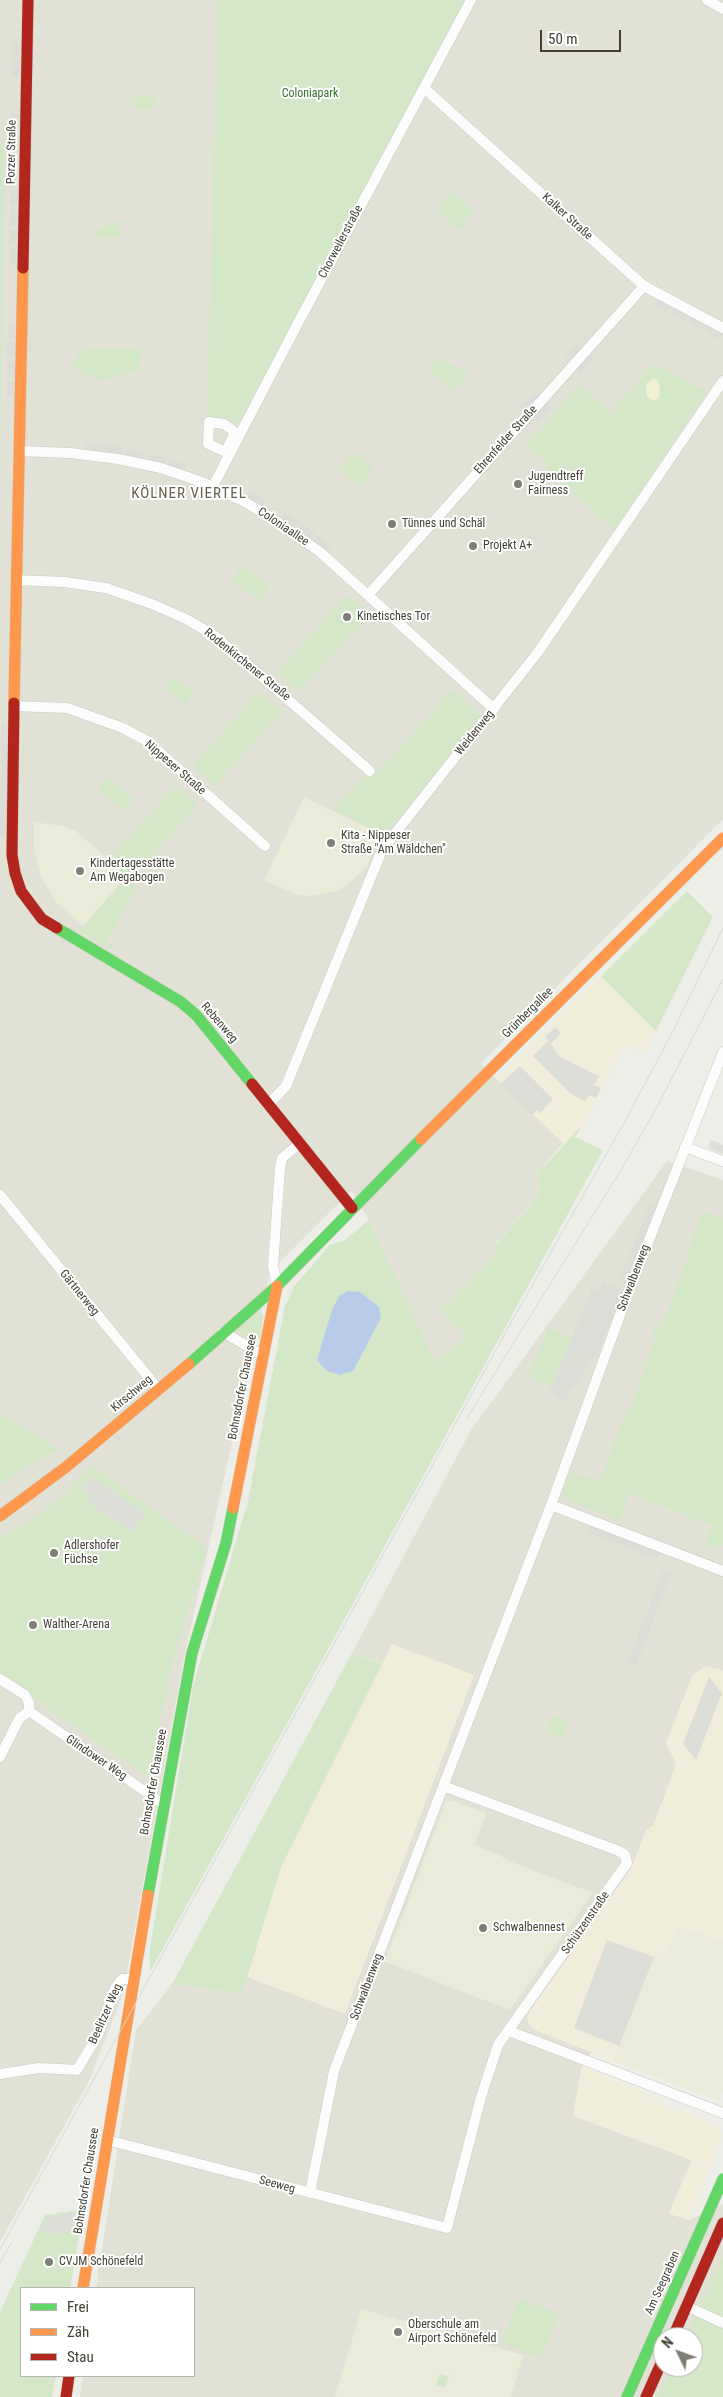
<!DOCTYPE html>
<meta charset="utf-8">
<style>
body{margin:0}
#map{position:relative;width:723px;height:2397px;overflow:hidden;background:#eeeee8;font-family:"Roboto Condensed",sans-serif}
canvas{display:block}
.legend{position:absolute;left:20px;top:2287px;width:175px;height:90px;box-sizing:border-box;background:#fff;border:1px solid #b4b3ae;margin:0;padding:6px 9px;list-style:none;font-size:15px;color:#434135}
.legend li{display:flex;align-items:center;gap:10px;height:25px}
.legend b{width:25px;border:1px solid #b4b3ae}
.north{position:absolute;left:653px;top:2327px;width:50px;height:50px;box-sizing:border-box;background:#fff;border:1px solid #b4b3ae;border-radius:50%;rotate:312deg;font-size:14px;font-weight:700;line-height:20px;text-align:center;color:#434135}
.north::after{content:'';display:block;margin:auto;width:18px;height:22px;background:#7f7e74;clip-path:polygon(50% 0,100% 100%,50% 72%,0 100%)}
.scale{position:absolute;left:540px;top:30px;width:81px;height:22px;box-sizing:border-box;border:2px solid #434135;border-top:0;padding-left:6px;font-size:15px;line-height:18px;white-space:nowrap;color:#434135;-webkit-text-stroke:4px #fff;paint-order:stroke}
</style>
<div id="map">
<canvas width="723" height="2397"></canvas>
<ul class="legend">
<li><b style="height:6px;background:#63d668"></b>Frei</li>
<li><b style="height:6px;background:#ff974d"></b>Zäh</li>
<li><b style="height:6px;background:#b3261e"></b>Stau</li>
</ul>
<div class="north">N</div>
<div class="scale">50 m</div>
</div>
<script>
const ctx = document.querySelector('canvas').getContext('2d');
ctx.lineJoin = 'round';
function fill(path, color) { ctx.fillStyle = color; ctx.fill(path, 'evenodd'); }
const poly = rows => new Path2D(rows.map(r => 'M' + r).join(''));
function stroke(path, color, width, dash) { ctx.strokeStyle = color; ctx.lineWidth = width; ctx.lineCap = dash ? 'butt' : 'round'; ctx.setLineDash(dash || []); ctx.stroke(path); }
function drawText(font, color, halo, rows, align = 'center') {
  ctx.font = font + ' "Roboto Condensed",sans-serif'; ctx.lineWidth = 4; ctx.setLineDash([]); ctx.textBaseline = 'middle'; ctx.strokeStyle = halo; ctx.fillStyle = color; for (const [text, x, y, turn = 0] of rows) {
    ctx.save(); ctx.translate(x, y); ctx.rotate((+turn || 0) * Math.PI / 180); ctx.textAlign = isNaN(turn) ? turn : align; if (halo) ctx.strokeText(text, 0, 0); ctx.fillText(text, 0, 0); ctx.restore();
  }
}
fill(poly([
 [0,0,723,0,723,819,481,1063,497,1080,563,1143,536,1175,539,1178,540,1194,493,1247,498,1253,440,1312,466,1335,435,1365,369,1220,351,1191,270,1272,184,1658,123,1994,89,2081,0,2242],
 [667,1161,723,1180,723,1671,716,1668,653,1826,646,1830,631,1869,528,2014,527,2020,533,2029,591,2052,582,2067,573,2116,692,2160,670,2214,689,2220,723,2204,723,2374,693,2337,663,2337,663,2367,672,2367,657,2397,80,2397,83,2376,194,2376,194,2288,96,2288,136,2030,172,1984,242,1994,281,1867,381,1663,352,1653,471,1430]
]), '#e1e1d5');
fill(poly([
 [601,976,656,1031,644,1053,626,1044,583,1124,568,1142,563,1143,497,1080],
 [392,1644,474,1675,345,2014,247,1977,281,1867],
 [706,1666,723,1671,723,1941,677,1924,667,1949,655,1955,613,2061,533,2029,528,2023,528,2014,631,1869,646,1830,653,1826,676,1764,666,1743,693,1674],
 [582,2067,639,2090,668,2107,715,2124,723,2135,689,2220,669,2213,692,2160,573,2115]
]), '#f0eddb');
fill(poly([
 [304,797,385,836,374,849,367,867,347,885,335,892,307,896,295,894,264,880],
 [34,822,63,826,76,831,127,876,83,926,55,901,41,877,34,851],
 [451,1800,486,1813,475,1845,502,1856,504,1859,593,1893,510,2010,385,1962,446,1802],
 [677,1924,723,1941,723,2090,719,2101,613,2061,655,1955,667,1949],
 [361,2309,523,2355,511,2397,335,2397]
]), '#ebebda');
fill(poly([
 [218,0,466,0,235,432,207,422],
 [138,94,151,96,158,101,146,110,137,109,133,104,134,98],
 [0,145,5,145,0,494],
 [452,191,475,211,459,230,436,210],
 [120,220,119,237,95,237,95,231],
 [142,348,139,371,128,372,115,378,103,381,88,376,71,367,76,356,83,349],
 [439,358,469,374,453,391,429,370],
 [654,363,707,391,614,530,545,468,549,465,526,445,579,384,615,416,615,408],
 [355,452,374,469,360,486,340,469],
 [241,565,270,584,259,600,231,581],
 [347,595,368,615,299,692,277,672],
 [172,677,194,692,185,704,164,689],
 [453,690,481,716,385,836,332,810,365,777,380,769],
 [259,692,281,712,215,786,193,766],
 [107,777,135,800,125,811,98,791],
 [176,785,198,805,128,882,137,887,104,946,78,932,127,877,109,860],
 [687,891,713,917,656,1031,601,976],
 [583,1124,575,1137,603,1150,150,1972,150,1948,193,1686,248,1501,285,1306,295,1285,330,1245,345,1240,369,1220,436,1364,466,1335,440,1312,498,1253,493,1248,540,1194,539,1178,536,1175],
 [703,1211,723,1219,723,1546,716,1543,714,1549,705,1546,712,1525,695,1518,694,1520,688,1518,688,1516,653,1502,652,1504,646,1502,647,1500,629,1493,619,1520,565,1499,562,1493,570,1472,586,1477,587,1476,599,1482,627,1410,632,1405,653,1345,657,1340,651,1337,654,1328,661,1330,663,1324,661,1323,670,1306,668,1305,677,1289,675,1288,678,1281,680,1281,684,1271,682,1270,689,1258,686,1257],
 [257,1310,263,1314,263,1319,260,1338,256,1342,251,1342,237,1330],
 [548,1328,572,1338,552,1387,528,1377],
 [0,1413,60,1450,41,1457,0,1485],
 [91,1465,207,1548,171,1668,149,1777,0,1676,0,1538,11,1533,67,1494],
 [352,1653,382,1664,281,1867,242,1994,172,1984],
 [553,1715,569,1720,562,1738,547,1732],
 [84,2209,70,2288,21,2288,21,2376,56,2376,52,2397,0,2397,0,2312,45,2215],
 [723,2257,723,2397,657,2397,672,2367,693,2367,693,2337,686,2337],
 [519,2298,559,2313,541,2359,502,2343],
 [440,2374,449,2376,445,2388,436,2385]
]), '#d4e8c9');
fill(poly([
 [654,378,657,380,660,388,659,398,654,401,647,396,646,389,647,383]
]), '#f0f1d3');
fill(poly([
 [13,41,20,41,20,57,12,57],
 [12,60,20,60,19,77,12,76],
 [11,114,19,114,18,135,11,135],
 [10,190,17,190,17,206,10,206],
 [10,209,17,209,17,226,9,226],
 [9,229,17,229,16,245,9,245],
 [9,248,16,248,16,264,9,264],
 [657,298,671,305,668,312,654,305],
 [674,307,688,315,685,321,671,314],
 [692,316,705,324,702,330,688,323],
 [8,323,15,323,15,339,8,339],
 [709,326,722,333,719,339,705,332],
 [7,342,15,342,15,358,7,358],
 [577,344,582,349,569,364,564,359],
 [589,355,594,359,580,375,575,370],
 [7,361,15,361,14,377,7,377],
 [7,381,14,381,14,397,7,397],
 [534,392,539,397,526,412,520,407],
 [546,403,551,408,538,422,533,418],
 [87,442,103,444,102,451,86,449],
 [107,444,124,447,122,454,106,451],
 [127,448,144,452,143,459,126,455],
 [151,454,167,458,165,465,149,460],
 [170,459,186,464,183,471,168,466],
 [250,492,265,500,262,506,247,498],
 [285,513,299,522,295,528,281,518],
 [302,523,316,534,311,539,298,529],
 [318,536,331,546,327,552,314,541],
 [1,723,9,723,7,837,0,836],
 [555,1027,561,1033,551,1044,559,1056,599,1076,594,1085,601,1088,596,1098,589,1095,585,1101,571,1094,533,1056,548,1041,545,1037],
 [520,1066,553,1099,540,1113,537,1110,532,1115,501,1084],
 [711,1140,723,1145,723,1154,708,1148],
 [650,1203,656,1205,626,1284,620,1280],
 [603,1282,623,1290,596,1359,590,1357,578,1386,572,1386,566,1402,557,1398,550,1392,592,1288,600,1291],
 [92,1476,145,1514,132,1532,87,1502,91,1495,81,1488],
 [591,1526,660,1552,657,1559,588,1533],
 [663,1571,671,1574,636,1665,628,1662],
 [709,1677,722,1693,696,1760,683,1744],
 [607,1940,654,1957,619,2046,574,2028],
 [75,2212,72,2230,49,2235,48,2232,39,2231,41,2227,47,2226,46,2218]
]), '#ddddd8');
fill(poly([
 [348,1291,360,1292,379,1307,381,1318,353,1371,339,1375,327,1371,317,1360,332,1310,340,1295]
]), '#bacbe9');
const street = poly([
 [707,0,723,9],
 [424,88,644,286,723,328],
 [209,422,224,424,235,432,226,452,208,444,209,422],
 [20,451,70,453,118,459,161,468,202,482,243,501,272,518,320,552,494,709],
 [213,486,298,323,471,0],
 [16,580,64,582,106,588,152,604,186,619,215,636,370,771],
 [368,595,644,286],
 [14,706,67,708,123,728,147,741,265,846],
 [268,1105,286,1086,382,850,538,652,723,381],
 [685,1147,723,1161],
 [0,1195,159,1390],
 [277,1286,273,1266,280,1168,282,1158,299,1144],
 [223,1332,264,1356],
 [551,1505,723,1571],
 [0,1679,25,1695,29,1703,29,1711],
 [0,1757,19,1719,29,1711,163,1804],
 [509,2031,723,2113],
 [0,2074,39,2068,77,2070,98,2035,115,1988,122,1979,133,1979],
 [107,2140,447,2228,481,2097,498,2045,627,1863,625,1855,619,1851,443,1786],
 [310,2193,334,2071,551,1505,625,1301,723,1052],
 [686,2306,723,2323]
]);
const fast = poly([
 [57,928,181,1002,197,1016,252,1084],
 [189,1364,277,1286,421,1139],
 [148,1895,192,1653,226,1543,233,1508],
 [627,2397,723,2179]
]);
const slow = poly([
 [14,703,23,268],
 [421,1139,723,838],
 [233,1508,277,1286],
 [0,1516,66,1467,189,1364],
 [83,2288,148,1895]
]);
const jam = poly([
 [23,268,28,0],
 [14,703,12,855,15,873,21,891,42,919,57,928],
 [252,1084,352,1208],
 [673,2337,723,2223],
 [66,2397,69,2376],
 [646,2397,663,2359]
]);
stroke(street, '#ccccc5', 11);
stroke(fast, '#cecec1', 12);
stroke(slow, '#cecec1', 12);
stroke(jam, '#cecec1', 12);
stroke(street, '#fcfcfc', 10);
stroke(fast, '#63d668', 11);
stroke(slow, '#ff974d', 11);
stroke(jam, '#b3261e', 11);
stroke(poly([
 [467,1418,621,1170,658,1105,723,979],
 [0,2249,512,1321,624,1123,672,1033,723,928],
 [0,2263,11,2243]
]), '#d8d8d7', 1);
for (const [x, y, r, color] of [
 [518,484,5,"#7f7e74"],
 [392,524,5,"#7f7e74"],
 [473,546,5,"#7f7e74"],
 [347,617,5,"#7f7e74"],
 [331,843,5,"#7f7e74"],
 [80,871,5,"#7f7e74"],
 [54,1553,5,"#7f7e74"],
 [33,1625,5,"#7f7e74"],
 [483,1928,5,"#7f7e74"],
 [49,2262,5,"#7f7e74"],
 [398,2332,5,"#7f7e74"]
]) { const dot = new Path2D(); dot.arc(x, y, r, 0, 2 * Math.PI); ctx.fillStyle = color; ctx.fill(dot); stroke(dot, '#fff', 2); }
drawText('12px', '#36702d', '#fff', [
 ["Coloniapark",310,94]
]);
drawText('12px', '#434135', '#fff', [
 ["Porzer Straße",12,152,-89],
 ["Kalker Straße",567,217,42],
 ["Chorweilerstraße",341,242,-62],
 ["Ehrenfelder Straße",506,440,-48],
 ["Coloniaallee",283,527,34],
 ["Rodenkirchener Straße",247,665,39],
 ["Weidenweg",475,733,-51],
 ["Nippeser Straße",175,768,41],
 ["Grünbergallee",528,1013,-45],
 ["Rebenweg",219,1023,49],
 ["Schwalbenweg",634,1278,-69],
 ["Gärtnerweg",79,1293,51],
 ["Bohnsdorfer Chaussee",243,1387,-79],
 ["Kirschweg",132,1394,-40],
 ["Glindower Weg",96,1758,34],
 ["Bohnsdorfer Chaussee",154,1782,-80],
 ["Schützenstraße",586,1923,-55],
 ["Schwalbenweg",367,1987,-69],
 ["Beelitzer Weg",106,2014,-66],
 ["Bohnsdorfer Chaussee",87,2181,-81],
 ["Seeweg",277,2185,15],
 ["Am Seegraben",663,2283,-66]
]);
drawText('12px', '#434135', '#fff', [
 ["Jugendtreff",528,477],
 ["Fairness",528,491],
 ["Tünnes und Schäl",402,524],
 ["Projekt A+",483,546],
 ["Kinetisches Tor",357,617],
 ["Kita - Nippeser",341,836],
 ["Straße \"Am Wäldchen\"",341,850],
 ["Kindertagesstätte",90,864],
 ["Am Wegabogen",90,878],
 ["Adlershofer",64,1546],
 ["Füchse",64,1560],
 ["Walther-Arena",43,1625],
 ["Schwalbennest",493,1928],
 ["CVJM Schönefeld",59,2262],
 ["Oberschule am",408,2325],
 ["Airport Schönefeld",408,2339]
], 'left');
ctx.letterSpacing = '1px';
drawText('15px', '#65614d', '#fff', [
 ["KÖLNER VIERTEL",189,494]
]);
ctx.letterSpacing = '0px';
</script>
